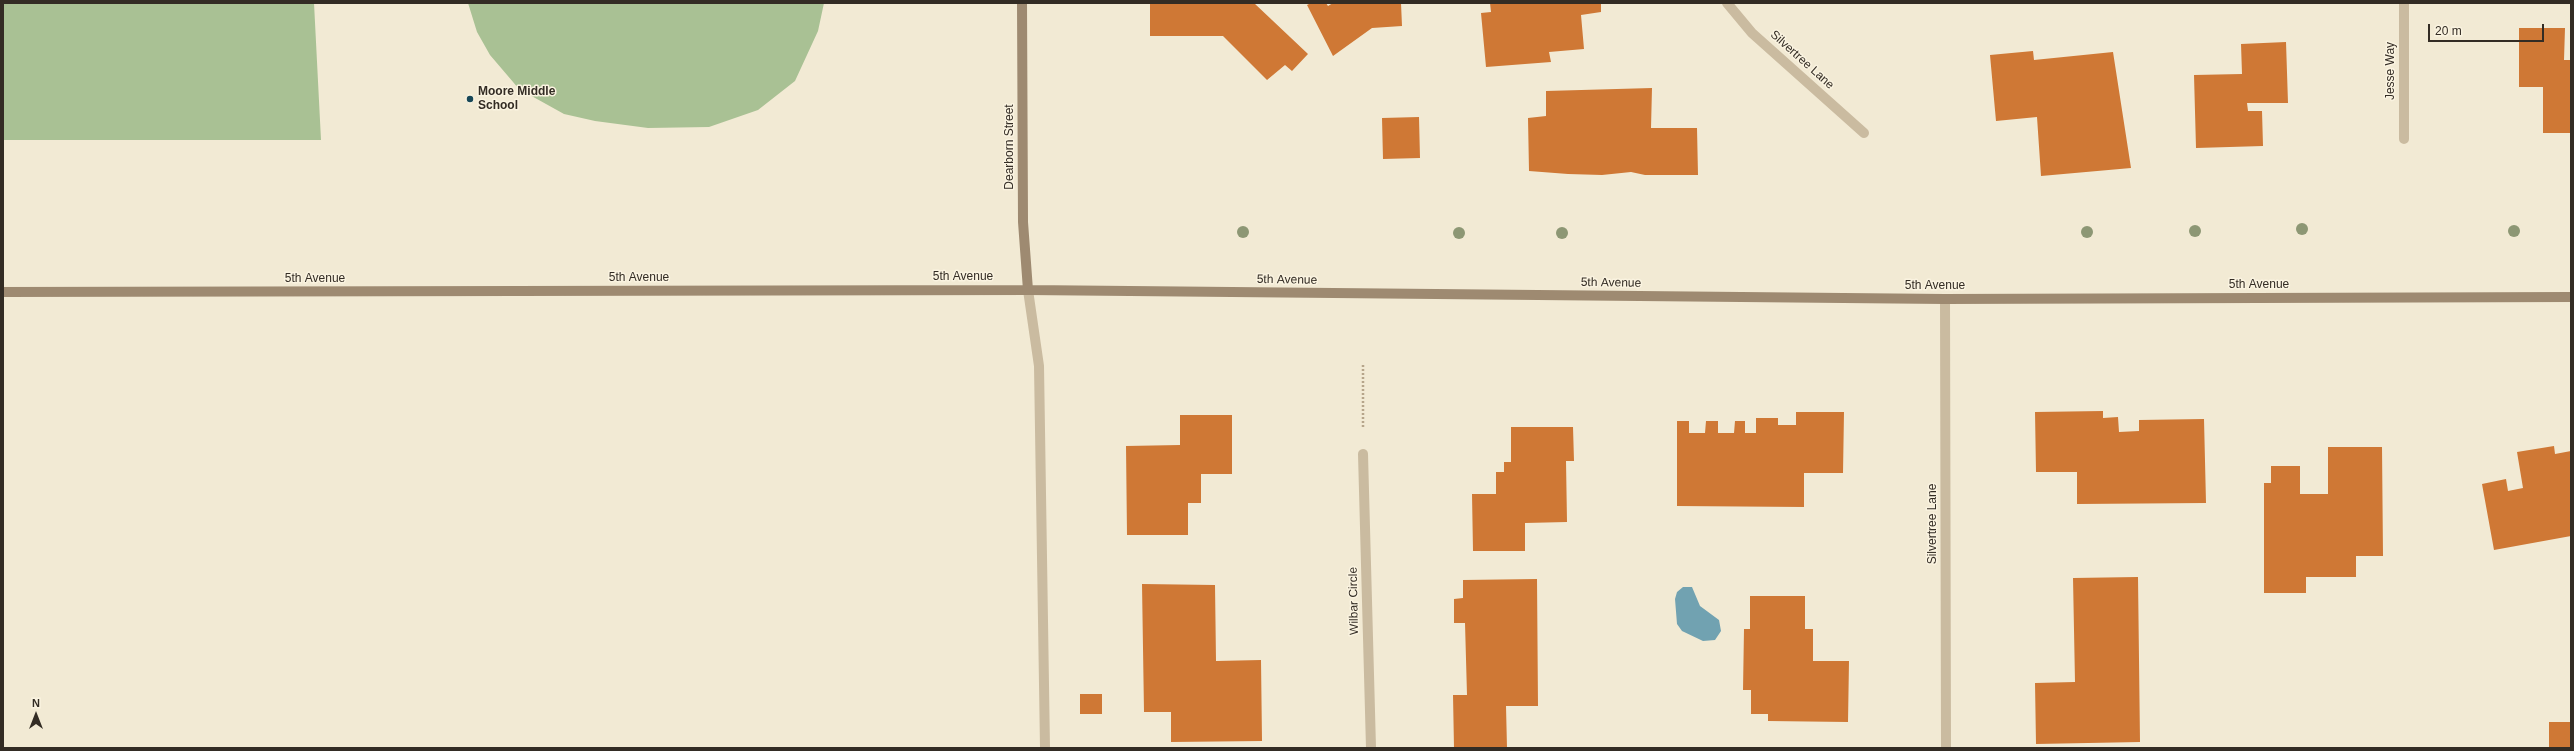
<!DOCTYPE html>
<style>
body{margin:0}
#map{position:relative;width:2574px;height:751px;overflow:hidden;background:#f2ead4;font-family:Helvetica,sans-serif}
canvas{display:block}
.frame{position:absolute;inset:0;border:4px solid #332c24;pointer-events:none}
.north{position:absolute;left:16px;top:695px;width:40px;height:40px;-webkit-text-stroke:3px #faf3e0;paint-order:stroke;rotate:0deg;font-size:11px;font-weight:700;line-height:16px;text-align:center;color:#332c24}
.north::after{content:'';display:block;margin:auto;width:14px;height:18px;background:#332c24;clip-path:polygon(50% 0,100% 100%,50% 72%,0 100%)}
.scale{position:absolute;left:2428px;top:24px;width:116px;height:18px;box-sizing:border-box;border:2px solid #332c24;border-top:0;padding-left:5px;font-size:12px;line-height:14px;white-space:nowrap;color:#332c24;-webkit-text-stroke:3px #faf3e0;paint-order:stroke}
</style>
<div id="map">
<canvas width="2574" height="751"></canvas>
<div class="frame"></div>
<div class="north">N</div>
<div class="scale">20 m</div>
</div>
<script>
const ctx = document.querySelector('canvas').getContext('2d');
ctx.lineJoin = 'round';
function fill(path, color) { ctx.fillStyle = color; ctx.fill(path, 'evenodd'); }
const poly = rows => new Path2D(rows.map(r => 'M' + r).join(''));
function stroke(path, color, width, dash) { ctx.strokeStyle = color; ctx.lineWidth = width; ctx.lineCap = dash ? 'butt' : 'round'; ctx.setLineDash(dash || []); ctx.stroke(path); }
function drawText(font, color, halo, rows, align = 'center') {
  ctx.font = font + ' Helvetica,sans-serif'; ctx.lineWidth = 3; ctx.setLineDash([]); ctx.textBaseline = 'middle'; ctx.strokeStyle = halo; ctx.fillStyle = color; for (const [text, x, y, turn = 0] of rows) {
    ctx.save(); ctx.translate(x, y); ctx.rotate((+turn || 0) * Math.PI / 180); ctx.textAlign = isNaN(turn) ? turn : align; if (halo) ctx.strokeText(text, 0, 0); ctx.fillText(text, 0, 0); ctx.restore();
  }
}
fill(poly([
 [3,3,314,3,321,140,3,140],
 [468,3,824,3,818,31,795,81,758,110,709,127,648,128,595,121,564,114,519,89,490,55,477,32]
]), '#a9c194');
fill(poly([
 [1683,587,1692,587,1700,606,1719,620,1721,631,1715,640,1703,641,1682,631,1677,624,1675,599,1677,592]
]), '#71a2b1');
fill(poly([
 [1150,3,1254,3,1308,54,1292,71,1285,65,1267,80,1223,36,1150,36],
 [1311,3,1326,3,1328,6,1333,3,1401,3,1402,26,1372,28,1333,56,1307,5],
 [1490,3,1601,3,1601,12,1581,15,1584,49,1549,52,1551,62,1486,67,1481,13,1491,12],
 [2519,28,2565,28,2564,60,2571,60,2571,133,2543,133,2543,87,2519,87],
 [2286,42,2288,103,2247,103,2248,111,2262,111,2263,146,2196,148,2194,75,2242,74,2241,44],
 [2033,51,2034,60,2113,52,2131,168,2041,176,2037,117,1996,121,1990,55],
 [1652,88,1651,128,1697,128,1698,175,1645,175,1631,172,1602,175,1568,174,1529,171,1528,118,1546,116,1546,91],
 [1419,117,1420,158,1383,159,1382,118],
 [2103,411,2103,418,2118,417,2119,432,2139,431,2139,420,2204,419,2206,503,2077,504,2077,472,2036,472,2035,412],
 [1796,412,1844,412,1843,473,1804,473,1804,507,1677,506,1677,421,1689,421,1689,433,1705,433,1706,421,1718,421,1718,433,1734,433,1735,421,1745,421,1745,433,1756,433,1756,418,1778,418,1778,425,1796,425],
 [1180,415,1232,415,1232,474,1201,474,1201,503,1188,503,1188,535,1127,535,1126,446,1180,445],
 [1511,427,1573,427,1574,461,1566,461,1567,522,1525,523,1525,551,1473,551,1472,494,1496,494,1496,472,1504,472,1504,462,1511,462],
 [2554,446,2555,454,2571,451,2571,536,2494,550,2482,484,2506,479,2508,491,2523,488,2517,452],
 [2328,447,2382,447,2383,556,2356,556,2356,577,2306,577,2306,593,2264,593,2264,483,2271,483,2271,466,2300,466,2300,494,2328,494],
 [2138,577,2140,742,2036,744,2035,683,2075,682,2073,578],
 [1537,579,1538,706,1506,706,1507,748,1454,748,1453,695,1467,695,1465,623,1454,623,1454,599,1463,598,1463,580],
 [1142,584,1215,585,1216,661,1261,660,1262,741,1171,742,1171,712,1144,712],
 [1750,596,1805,596,1805,629,1813,629,1813,661,1849,661,1848,722,1768,721,1768,714,1751,714,1751,690,1743,690,1744,629,1750,629],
 [1080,694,1102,694,1102,714,1080,714],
 [2549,722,2571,722,2571,748,2549,748]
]), '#cf7835');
stroke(poly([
 [1363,365,1363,429]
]), '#b6a58a', 2.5, [2, 2]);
stroke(poly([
 [1028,290,1039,366,1045,748]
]), '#cabba0', 10);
stroke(poly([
 [1727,3,1752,33,1864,133],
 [2404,3,2404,139],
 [1945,299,1946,748],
 [1363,454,1371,748]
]), '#cabba0', 10);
stroke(poly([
 [1022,3,1023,222,1028,290],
 [3,292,1028,290,1945,299,2571,297]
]), '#9e8a71', 10);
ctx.fillStyle = '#8d9774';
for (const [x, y] of [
 [2302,229],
 [2195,231],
 [2514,231],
 [1243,232],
 [2087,232],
 [1459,233],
 [1562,233]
]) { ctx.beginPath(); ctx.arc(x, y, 6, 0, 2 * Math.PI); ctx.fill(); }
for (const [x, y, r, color] of [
 [470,99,4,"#174757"]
]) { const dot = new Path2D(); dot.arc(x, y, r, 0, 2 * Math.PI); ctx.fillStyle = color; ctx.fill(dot); stroke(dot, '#faf3e0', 1.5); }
drawText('12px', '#332c24', '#faf3e0', [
 ["Silvertree Lane",1802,60,42],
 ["Jesse Way",2391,71,-90],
 ["Dearborn Street",1010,147,-90],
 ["5th Avenue",963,277],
 ["5th Avenue",639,278],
 ["5th Avenue",315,279],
 ["5th Avenue",1287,280,1],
 ["5th Avenue",1611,283,1],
 ["5th Avenue",2259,285],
 ["5th Avenue",1935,286],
 ["Silvertree Lane",1933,524,-90],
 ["Wilbar Circle",1354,601,-91]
]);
drawText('bold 12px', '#332c24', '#faf3e0', [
 ["Moore Middle",478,92],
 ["School",478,106]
], 'left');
</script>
